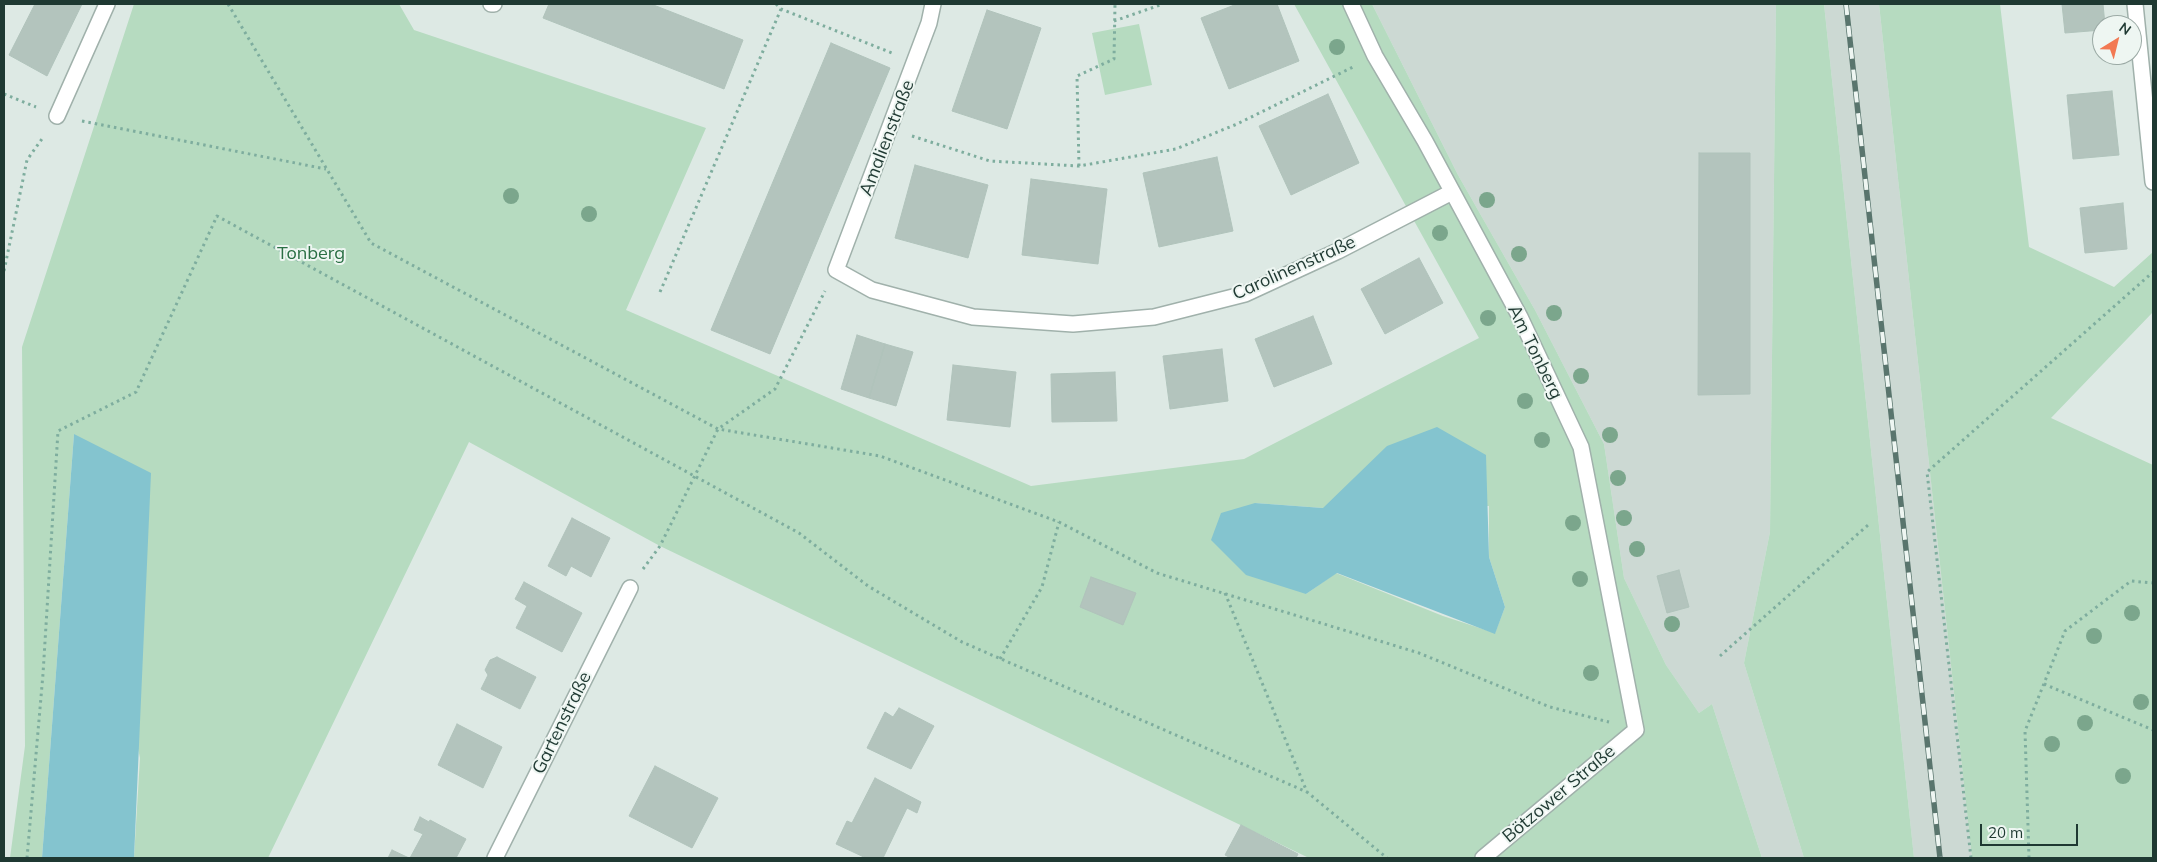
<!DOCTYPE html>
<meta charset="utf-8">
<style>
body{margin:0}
#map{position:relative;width:2157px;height:862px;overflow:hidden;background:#dde9e4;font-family:Mulish,sans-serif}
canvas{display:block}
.frame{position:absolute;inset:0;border:5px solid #1f3932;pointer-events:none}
.north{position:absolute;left:2092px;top:15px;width:50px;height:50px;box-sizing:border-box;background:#eef6f2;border:1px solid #9baaa5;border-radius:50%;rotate:36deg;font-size:14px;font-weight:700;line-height:20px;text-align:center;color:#1f3932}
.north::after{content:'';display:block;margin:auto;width:18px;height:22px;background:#f27953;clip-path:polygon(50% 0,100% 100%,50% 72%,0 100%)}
.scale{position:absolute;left:1980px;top:824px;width:98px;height:22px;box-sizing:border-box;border:2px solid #1f3932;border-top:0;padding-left:6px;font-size:15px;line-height:18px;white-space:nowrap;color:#1f3932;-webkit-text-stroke:4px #eef6f2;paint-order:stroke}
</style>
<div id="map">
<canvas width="2157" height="862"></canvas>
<div class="frame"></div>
<div class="north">N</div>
<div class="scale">20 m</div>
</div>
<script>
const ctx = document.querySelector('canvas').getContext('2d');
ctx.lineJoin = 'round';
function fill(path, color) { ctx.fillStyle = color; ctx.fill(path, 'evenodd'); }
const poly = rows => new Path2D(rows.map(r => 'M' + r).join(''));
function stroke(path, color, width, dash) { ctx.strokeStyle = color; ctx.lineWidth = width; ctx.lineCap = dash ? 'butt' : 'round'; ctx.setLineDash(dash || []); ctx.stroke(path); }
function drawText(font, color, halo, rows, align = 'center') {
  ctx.font = font + ' Mulish,sans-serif'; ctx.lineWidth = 4; ctx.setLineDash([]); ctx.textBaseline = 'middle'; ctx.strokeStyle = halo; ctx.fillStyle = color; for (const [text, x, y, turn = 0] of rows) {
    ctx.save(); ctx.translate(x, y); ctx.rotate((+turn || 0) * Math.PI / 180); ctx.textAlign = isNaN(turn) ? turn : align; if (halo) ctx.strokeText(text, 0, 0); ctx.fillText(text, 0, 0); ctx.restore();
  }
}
fill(poly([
 [1372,4,1776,4,1770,532,1744,663,1804,858,1762,858,1712,704,1699,713,1666,665,1624,578,1604,444,1535,310,1458,175],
 [1824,4,1879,4,1972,858,1914,858]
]), '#ccd9d3');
fill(poly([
 [134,4,399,4,414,30,706,128,626,310,1031,486,1244,459,1479,338,1294,4,1372,4,1458,175,1535,310,1604,444,1624,578,1666,665,1699,713,1712,704,1762,858,1309,858,660,546,469,442,268,858,134,858,140,758,74,434,42,858,10,858,25,746,22,347],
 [1255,503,1323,508,1489,506,1489,557,1505,607,1495,633,1443,616,1336,573,1306,594],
 [1776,4,1824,4,1914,858,1804,858,1744,663,1770,532],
 [1879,4,2000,4,2029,247,2114,287,2153,252,2153,312,2051,418,2153,465,2153,858,1972,858],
 [1139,24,1152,85,1105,95,1092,33]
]), '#b6dbc0');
fill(poly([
 [1437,427,1486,455,1489,557,1505,607,1495,634,1337,573,1306,594,1246,575,1211,540,1221,513,1255,503,1323,508,1387,446],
 [74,434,151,473,134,858,42,858]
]), '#84c4cf');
const building = poly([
 [35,4,82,4,47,76,9,55,35,4],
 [549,4,651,4,743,40,724,89,543,18,549,4],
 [1237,4,1277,4,1299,61,1229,89,1201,18,1237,4],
 [2062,4,2103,4,2105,25,2102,25,2102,30,2065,33,2062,4],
 [987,10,1041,28,1007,129,952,111,987,10],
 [831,43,890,68,770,354,711,330,831,43],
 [2112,91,2119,155,2073,159,2067,95,2112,91],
 [1328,94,1359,163,1291,195,1259,126,1328,94],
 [1699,153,1750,153,1750,394,1698,395,1699,153],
 [1217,157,1233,231,1159,247,1143,173,1217,157],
 [915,165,988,185,968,258,895,238,915,165],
 [1031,179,1107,189,1098,264,1022,255,1031,179],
 [2123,203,2127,249,2085,253,2080,208,2123,203],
 [1419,258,1443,303,1385,334,1361,289,1419,258],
 [1313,316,1332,364,1274,387,1255,339,1313,316],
 [857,335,885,344,869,398,841,389,857,335],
 [885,344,913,352,896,406,869,398,885,344],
 [1222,349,1228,401,1170,409,1163,356,1222,349],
 [953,365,1016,372,1010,427,947,420,953,365],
 [1115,372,1117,421,1052,422,1051,374,1115,372],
 [572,518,610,538,591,577,571,566,566,576,548,566,572,518],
 [1679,570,1689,607,1667,613,1657,576,1679,570],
 [1091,577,1136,593,1123,625,1080,607,1091,577],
 [524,582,582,613,562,652,516,628,527,606,515,599,524,582],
 [497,657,536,677,520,709,481,689,488,675,485,670,490,660,497,657],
 [899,708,934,726,911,769,867,748,885,712,893,717,899,708],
 [457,724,502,747,483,788,438,765,457,724],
 [655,766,718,798,692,848,629,816,655,766],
 [875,778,921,802,917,813,907,808,883,858,866,858,836,844,847,821,852,823,875,778],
 [420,817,429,822,430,820,466,839,456,858,410,858,423,834,414,830,420,817],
 [1241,825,1298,854,1296,858,1231,858,1225,855,1241,825],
 [392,850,409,858,388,858,392,850]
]);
fill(building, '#b3c4bd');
stroke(building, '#b0c3bb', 1);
const minor = poly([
 [491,4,494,4],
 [933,4,929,23,836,270,872,290,973,317,1073,324,1154,317,1245,294,1338,251,1452,192],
 [1351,4,1375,56,1425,141,1520,317,1581,447,1636,730,1483,858],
 [2135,4,2153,182],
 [57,116,107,4],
 [495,858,630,588]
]);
stroke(minor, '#a0b1ab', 18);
stroke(poly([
 [228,4,371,243,718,429,880,456,1059,522,1157,573,1419,653,1550,707,1609,722],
 [776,4,781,9,892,53],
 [1114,21,1163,4],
 [4,94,36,107],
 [82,121,326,169],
 [912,136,990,161,1079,166,1176,149,1237,124,1355,66],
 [1079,166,1077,76,1114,59,1115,4],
 [4,271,27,160,44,136],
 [660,292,781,9],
 [643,569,660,546,718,429,775,389,825,291],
 [1225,593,1307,792,1387,858],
 [1720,656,1868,525],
 [1000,659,1042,587,1059,522],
 [2044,684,2153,730],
 [27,858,43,674,58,431,136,392,217,216,799,533,868,586,962,642,1307,792],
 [1971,858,1927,472,2153,272],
 [2029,858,2025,731,2065,631,2131,581,2153,583]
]), '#7ead9e', 3, [2.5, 4]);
stroke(minor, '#fff', 15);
const rail = poly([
 [1846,4,1940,858]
]);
stroke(rail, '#59756d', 5.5);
stroke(rail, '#eef6f2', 4, [11]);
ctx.fillStyle = '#7ba68c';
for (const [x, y] of [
 [1337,47],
 [511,196],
 [1487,200],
 [589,214],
 [1440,233],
 [1519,254],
 [1554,313],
 [1488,318],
 [1581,376],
 [1525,401],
 [1610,435],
 [1542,440],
 [1618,478],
 [1624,518],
 [1573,523],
 [1637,549],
 [1580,579],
 [2132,613],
 [1672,624],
 [2094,636],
 [1591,673],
 [2141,702],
 [2085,723],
 [2052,744],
 [2123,776]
]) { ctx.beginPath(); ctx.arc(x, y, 8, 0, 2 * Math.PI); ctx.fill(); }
drawText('18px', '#1f3932', '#eef6f2', [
 ["Amalienstraße",887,138,-69],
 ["Carolinenstraße",1294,268,-24],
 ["Am Tonberg",1535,352,64],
 ["Gartenstraße",562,723,-64],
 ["Bötzower Straße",1559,794,-40]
]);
drawText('18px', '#2a6f44', '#eef6f2', [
 ["Tonberg",311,254]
]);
</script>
